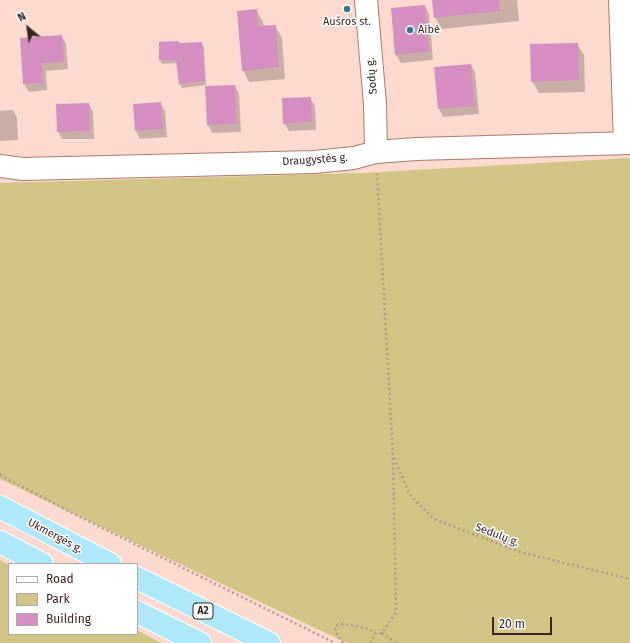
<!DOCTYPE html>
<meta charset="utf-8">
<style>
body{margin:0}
#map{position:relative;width:630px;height:643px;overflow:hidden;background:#fcdad0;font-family:"Fira Sans",sans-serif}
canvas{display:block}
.legend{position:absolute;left:8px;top:563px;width:130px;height:72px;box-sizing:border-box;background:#fff;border:1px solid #b0a8a5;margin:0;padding:5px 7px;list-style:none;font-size:12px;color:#3a251f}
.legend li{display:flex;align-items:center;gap:8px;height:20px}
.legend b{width:20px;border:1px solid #b0a8a5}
.north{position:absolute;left:8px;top:8px;width:40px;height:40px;-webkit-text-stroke:3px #fff;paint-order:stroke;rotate:331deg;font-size:11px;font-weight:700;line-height:16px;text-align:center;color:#3a251f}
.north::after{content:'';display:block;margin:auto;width:14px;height:18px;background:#3a251f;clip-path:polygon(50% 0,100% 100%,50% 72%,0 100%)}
.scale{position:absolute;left:492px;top:617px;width:60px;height:18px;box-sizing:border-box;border:2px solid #3a251f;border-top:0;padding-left:5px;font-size:12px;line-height:14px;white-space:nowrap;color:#3a251f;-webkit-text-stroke:3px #fff;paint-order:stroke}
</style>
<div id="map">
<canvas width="630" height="643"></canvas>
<ul class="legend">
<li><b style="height:5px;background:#fff"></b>Road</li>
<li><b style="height:11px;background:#d1c485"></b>Park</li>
<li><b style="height:11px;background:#d48fc0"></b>Building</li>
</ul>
<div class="north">N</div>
<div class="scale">20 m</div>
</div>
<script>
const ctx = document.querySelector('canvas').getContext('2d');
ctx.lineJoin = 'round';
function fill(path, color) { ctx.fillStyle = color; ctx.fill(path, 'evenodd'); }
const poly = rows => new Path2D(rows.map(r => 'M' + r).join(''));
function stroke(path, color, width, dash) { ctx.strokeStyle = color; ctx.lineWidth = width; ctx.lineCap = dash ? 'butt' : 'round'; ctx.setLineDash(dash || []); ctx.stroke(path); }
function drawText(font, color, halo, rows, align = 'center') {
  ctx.font = font + ' "Fira Sans",sans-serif'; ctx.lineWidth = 3; ctx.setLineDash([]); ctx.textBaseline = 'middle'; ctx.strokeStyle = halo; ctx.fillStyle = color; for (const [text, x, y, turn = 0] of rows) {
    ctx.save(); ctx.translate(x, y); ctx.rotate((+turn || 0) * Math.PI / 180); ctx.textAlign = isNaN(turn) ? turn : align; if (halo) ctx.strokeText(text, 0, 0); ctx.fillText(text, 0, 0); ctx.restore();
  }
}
fill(poly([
 [630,158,630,643,347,643,0,479,0,183,362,173],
 [0,560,9,565,9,634,137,634,137,630,161,643,0,643]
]), '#d1c485');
fill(poly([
 [434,0,517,0,519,21,442,29,435,17],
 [425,6,429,14,433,60,401,63,396,55],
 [256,10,263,22,264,27,275,26,282,38,285,79,249,82,243,70],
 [62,36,66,44,68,69,46,71,47,90,29,92,24,84],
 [201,43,204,47,206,85,182,88,180,84,178,63,162,64,160,60,180,44],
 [577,44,584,55,585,92,539,93,532,81],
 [471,65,475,72,479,114,443,117,439,109],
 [235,86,239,94,241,132,212,133,208,125,206,87],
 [310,98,315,106,316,130,289,131,284,123],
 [89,104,93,112,94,139,62,139,58,131],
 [161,104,165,111,167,137,140,139,136,131],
 [13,110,17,118,18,140,0,141,0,111]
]), '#0003');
fill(poly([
 [432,0,499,0,500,11,434,18],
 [425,5,429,52,395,55,391,8],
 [257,9,258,26,276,25,279,67,242,71,237,11],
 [62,35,64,62,42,63,43,83,23,84,20,38],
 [179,41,179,43,202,42,205,81,179,84,176,60,159,60,159,42],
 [578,43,579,80,531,82,530,44],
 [471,64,475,106,438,109,434,67],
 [235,85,237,124,207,125,205,86],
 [311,97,312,122,283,124,282,98],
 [161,102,163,129,135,131,133,104],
 [89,103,90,131,57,132,56,104]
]), '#d48fc0');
const minor = poly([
 [620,0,625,143],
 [376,152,416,149,630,143]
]);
const tertiary = poly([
 [0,166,23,169,314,162,354,158,376,152,375,104,366,0]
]);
const trunk = poly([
 [0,507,110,564],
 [0,542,42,564],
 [137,578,269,643],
 [137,612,200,643]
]);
stroke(minor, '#ad7a6b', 24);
stroke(tertiary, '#ad7a6b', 24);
stroke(trunk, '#fff', 24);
stroke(poly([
 [394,458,410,495,434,519,520,552,630,579],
 [0,475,74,514,335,643],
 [382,633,396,643],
 [343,643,336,633,335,628,337,625,343,624,366,628,376,633,382,633,396,612,393,456,377,173],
 [370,643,376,633]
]), '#b69890', 2.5, [2, 3]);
stroke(minor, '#fff', 22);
stroke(tertiary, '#fff', 22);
stroke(trunk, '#aee8fa', 22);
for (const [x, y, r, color] of [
 [347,9,4,"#367889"],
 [410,30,4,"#367889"]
]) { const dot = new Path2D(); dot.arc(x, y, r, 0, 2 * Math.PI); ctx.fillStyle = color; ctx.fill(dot); stroke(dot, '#fff', 1.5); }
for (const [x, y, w] of [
 [203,611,20]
]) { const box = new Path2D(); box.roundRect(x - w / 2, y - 8, w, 16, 3); ctx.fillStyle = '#fff'; ctx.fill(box); stroke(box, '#3a251f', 1); }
drawText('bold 10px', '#3a251f', null, [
 ["A2",203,611]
]);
drawText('11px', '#3a251f', '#fff', [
 ["Aušros st.",347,22],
 ["Aibė",418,30,"left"]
]);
drawText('11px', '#3a251f', '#fff', [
 ["Sodų g.",372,76,-95],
 ["Draugystės g.",315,160,-4],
 ["Sedulų g.",497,535,21],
 ["Ukmergės g.",55,536,28]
]);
</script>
